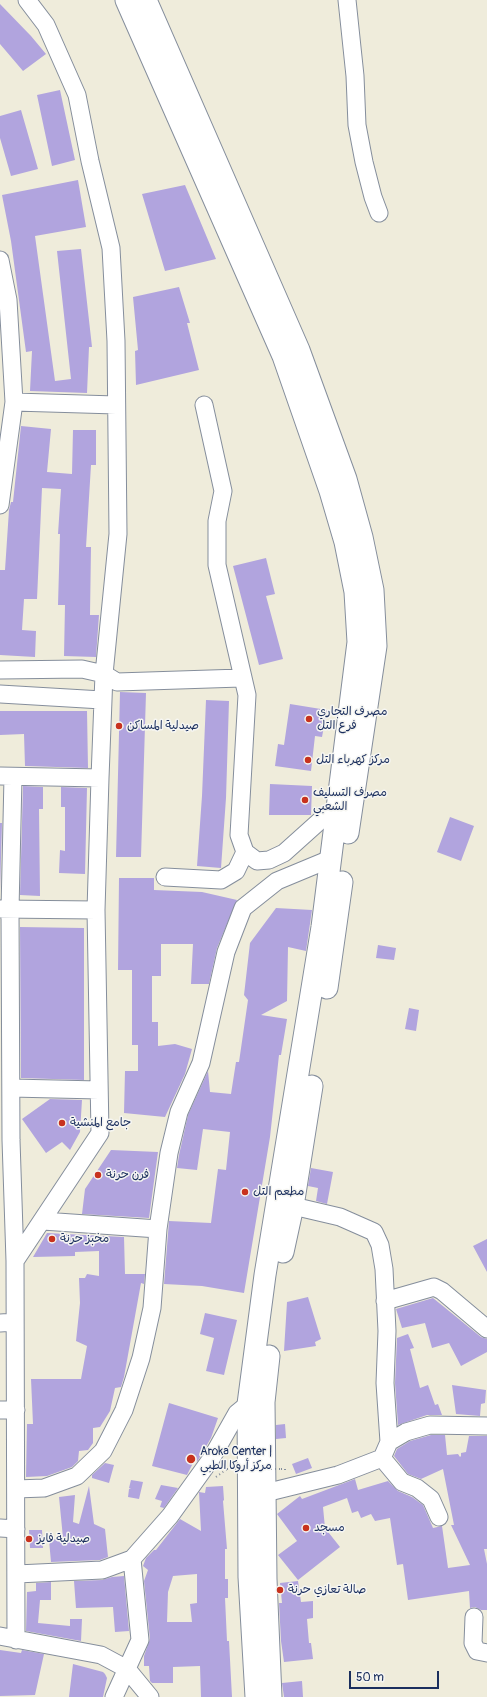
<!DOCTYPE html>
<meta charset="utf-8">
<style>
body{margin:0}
#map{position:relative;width:487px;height:1697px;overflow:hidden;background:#efecdb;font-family:Pangolin,sans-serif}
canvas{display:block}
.scale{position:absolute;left:349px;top:1671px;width:90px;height:18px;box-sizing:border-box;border:2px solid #1b2f5e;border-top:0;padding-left:5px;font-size:12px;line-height:14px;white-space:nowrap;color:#1b2f5e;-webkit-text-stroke:3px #f6f6f2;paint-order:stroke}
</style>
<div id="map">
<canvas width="487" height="1697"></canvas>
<div class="scale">50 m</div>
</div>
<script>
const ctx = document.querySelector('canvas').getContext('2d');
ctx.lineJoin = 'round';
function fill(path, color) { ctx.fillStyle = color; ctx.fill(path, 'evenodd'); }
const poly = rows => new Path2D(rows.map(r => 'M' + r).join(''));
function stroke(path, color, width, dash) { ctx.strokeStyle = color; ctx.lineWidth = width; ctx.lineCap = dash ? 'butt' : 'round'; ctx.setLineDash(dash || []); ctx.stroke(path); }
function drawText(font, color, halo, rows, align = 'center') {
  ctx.font = font + ' Pangolin,"Playpen Sans Arabic",sans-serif'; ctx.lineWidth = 3; ctx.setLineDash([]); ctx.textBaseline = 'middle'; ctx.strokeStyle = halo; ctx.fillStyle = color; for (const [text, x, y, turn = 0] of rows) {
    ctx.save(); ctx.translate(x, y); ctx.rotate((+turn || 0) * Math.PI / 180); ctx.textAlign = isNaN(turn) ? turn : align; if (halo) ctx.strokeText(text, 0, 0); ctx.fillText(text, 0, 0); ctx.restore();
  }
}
fill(poly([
 [0,4,31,36,46,54,23,71,0,44],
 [60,90,75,160,52,166,37,95],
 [21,110,38,169,11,176,0,138,0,116],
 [78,180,86,227,35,236,55,381,71,379,57,251,81,249,92,347,89,347,87,393,30,391,32,351,26,352,11,241,2,195],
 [185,185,216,259,165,271,142,194],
 [179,287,190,323,187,323,199,370,136,385,135,351,138,350,133,297],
 [21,426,51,429,47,472,72,474,73,430,96,430,96,465,91,465,86,547,91,547,90,615,99,615,96,657,64,656,65,605,58,605,60,534,58,534,61,489,42,488,37,599,24,599,22,630,36,631,35,657,0,655,0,570,5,570,9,510,11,502,13,502],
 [266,558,275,594,266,596,283,659,259,665,233,566],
 [120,692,146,693,141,857,116,857],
 [206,700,229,701,226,798,221,868,197,866,202,796],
 [290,704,327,710,322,737,315,736,311,771,275,766,278,744,284,745],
 [0,711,87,711,88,768,25,766,24,734,0,735],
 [270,784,312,786,311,815,269,815],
 [23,786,43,787,43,809,39,809,40,896,20,895],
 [61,787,87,788,85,874,59,873,60,850,65,851,65,807,61,807],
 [450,817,474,826,461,861,437,852],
 [0,823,2,823,0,892],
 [119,878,154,878,154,890,202,892,237,900,217,948,209,984,191,984,193,944,161,944,161,976,152,976,152,1022,158,1022,158,1046,175,1044,192,1049,185,1074,165,1117,124,1113,125,1071,138,1071,138,1045,132,1045,132,970,118,970],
 [276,908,312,910,306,951,288,947,287,1001,261,1015,287,1019,281,1055,279,1055,270,1137,244,1293,202,1286,164,1284,169,1221,211,1223,218,1169,226,1170,230,1132,203,1129,197,1170,177,1168,179,1155,188,1115,208,1071,210,1092,231,1094,236,1062,239,1062,248,1000,244,995,250,943],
 [20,927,84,928,84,1080,21,1078],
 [378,945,396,948,394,960,376,958],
 [409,1008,419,1010,416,1031,405,1029],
 [50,1099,82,1100,80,1132,70,1150,62,1142,46,1153,22,1119],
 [111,1150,158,1152,149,1218,82,1214,85,1189],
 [311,1168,333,1172,327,1204,316,1201,318,1188,308,1186],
 [47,1233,124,1237,125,1274,145,1274,144,1284,141,1283,124,1377,121,1387,115,1388,110,1411,100,1427,93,1428,93,1443,88,1450,79,1451,78,1461,72,1467,47,1476,26,1477,27,1424,33,1424,31,1379,81,1379,87,1346,76,1341,80,1303,79,1278,85,1278,87,1274,99,1276,99,1251,75,1252,75,1256,33,1257],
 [487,1239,487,1272,473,1246],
 [308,1297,321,1339,315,1342,316,1346,284,1351,287,1302],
 [433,1298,481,1337,487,1339,487,1352,461,1366,449,1343,432,1348,425,1323,402,1328,396,1309],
 [205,1313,237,1320,224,1375,206,1371,214,1338,200,1334],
 [408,1334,414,1348,410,1349,420,1388,428,1385,435,1405,438,1404,442,1415,427,1415,398,1425,395,1383,397,1338],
 [452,1385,486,1390,485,1403,481,1404,480,1416,456,1414],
 [169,1403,218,1418,211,1438,197,1462,196,1457,187,1475,152,1466],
 [285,1424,286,1438,276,1439,276,1425],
 [431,1435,445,1435,447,1455,458,1454,460,1457,461,1456,461,1453,466,1452,469,1436,487,1436,487,1549,484,1549,487,1564,487,1610,481,1610,475,1607,470,1608,469,1591,408,1600,403,1564,397,1565,390,1518,375,1521,371,1514,361,1518,358,1511,352,1513,347,1498,323,1507,325,1528,340,1547,298,1580,278,1555,297,1541,277,1514,300,1496,302,1499,355,1479,358,1490,388,1481,398,1491,412,1497,423,1505,433,1528,442,1526,448,1568,470,1565,451,1525,454,1525,443,1469,421,1479,408,1474,394,1456,397,1449,410,1441],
 [308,1458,312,1468,296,1474,292,1464],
 [105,1463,114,1465,109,1483,92,1478,92,1475],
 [131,1480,143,1482,139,1499,128,1497,129,1489,131,1489,129,1488],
 [161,1485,178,1488,164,1508,160,1507,162,1501,155,1499],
 [89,1486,94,1524,105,1529,108,1557,100,1560,51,1562,49,1540,63,1538,59,1497,75,1495,73,1522,79,1524],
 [223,1486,224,1500,223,1501,227,1549,225,1549,225,1579,228,1579,228,1598,225,1598,227,1641,229,1641,232,1697,201,1697,200,1666,173,1667,173,1683,152,1683,150,1681,149,1666,144,1666,144,1656,150,1639,144,1581,148,1570,143,1566,146,1558,154,1550,156,1550,180,1519,201,1531,199,1492,205,1493,206,1487],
 [197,1574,197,1603,190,1604,192,1622,167,1622,168,1592,173,1576],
 [29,1530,42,1530,43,1548,30,1548],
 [124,1576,129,1631,115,1632,113,1607,76,1608,74,1581,102,1580,112,1577],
 [298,1581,301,1602,313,1601,313,1618,307,1619,309,1643,311,1643,313,1659,284,1662,281,1641,279,1603,282,1603,280,1583],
 [51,1582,51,1600,40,1600,38,1623,70,1626,70,1619,82,1619,81,1641,26,1631,27,1592,36,1591,36,1583],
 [0,1650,21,1653,22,1650,44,1654,35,1695,0,1696],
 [73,1664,103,1672,105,1674,107,1678,103,1697,69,1697],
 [302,1681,303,1697,284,1697,282,1683]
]), '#b1a4de');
const minor = poly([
 [347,0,355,76,357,125,364,162,373,197,379,213],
 [0,260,8,300,14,402,0,505],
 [14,402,116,405],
 [204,405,223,491,217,521,217,565,247,695,239,835,245,852,257,861,269,860,284,853,323,818,337,812],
 [0,670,82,669,104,674,117,682,241,678],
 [0,694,102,700],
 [0,776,100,778],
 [13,777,10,910,11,1140,15,1261],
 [165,877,221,880,236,871,245,852],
 [0,909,96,910],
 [11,1088,99,1090],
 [293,1206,340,1217,374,1232,380,1245,384,1269,387,1331,385,1383,389,1442],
 [43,1221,158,1229],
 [385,1301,434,1287,442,1291,487,1329],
 [0,1323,15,1322],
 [0,1410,16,1410],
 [382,1458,402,1482,417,1488,431,1499,439,1517],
 [16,1489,44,1488,77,1476,103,1451,124,1410,141,1358,152,1308,158,1229,169,1153,179,1112,201,1063,226,952,243,908,277,881,330,859],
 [265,1493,338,1475,382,1458,389,1442,406,1432,430,1425,487,1426],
 [0,1528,16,1529],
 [17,1574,102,1570,132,1559,170,1516,211,1459,237,1413,248,1404],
 [474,1617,473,1643,477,1651,487,1653],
 [0,1636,101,1655,127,1669,150,1697],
 [16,1640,15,1261,100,1133,96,910,100,778,104,674,118,534,116,341,111,248,90,161,77,95,46,25,27,0],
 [114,1697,140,1640,132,1559]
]);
const major = poly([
 [126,0,283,356,330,491,345,542,355,592,358,642,322,927,265,1275,248,1404,249,1577,256,1697],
 [146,0,299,350,346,479,362,537,373,590,376,646,348,833],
 [327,988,342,882],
 [283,1252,293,1206,312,1086],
 [269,1356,264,1402,266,1579,271,1697]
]);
stroke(minor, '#858e9c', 19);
stroke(major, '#858e9c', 23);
stroke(poly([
 [281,1469,285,1469,285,1472],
 [216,1477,227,1469]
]), '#858e9c', 2, [1, 3]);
stroke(minor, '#fff', 17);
stroke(major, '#fff', 21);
stroke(poly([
 [227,1469,281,1469]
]), '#858e9c', 2, [1, 3]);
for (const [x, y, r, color] of [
 [309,719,4,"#c8321e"],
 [119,726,4,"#c8321e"],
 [308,760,4,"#c8321e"],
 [305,800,4,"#c8321e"],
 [62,1123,4,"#c8321e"],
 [98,1175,4,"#c8321e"],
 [245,1192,4,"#c8321e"],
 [52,1239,4,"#c8321e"],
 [191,1459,5,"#c8321e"],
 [306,1528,4,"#c8321e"],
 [29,1539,4,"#c8321e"],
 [280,1590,4,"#c8321e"]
]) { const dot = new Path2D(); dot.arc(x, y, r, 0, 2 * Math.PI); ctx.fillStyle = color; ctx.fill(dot); stroke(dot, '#f6f6f2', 1.5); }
drawText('12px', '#1b2f5e', '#f6f6f2', [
 ["مصرف التجاري",317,712],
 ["فرع التل",317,726],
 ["صيدلية المساكن",127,726],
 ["مركز كهرباء التل",316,760],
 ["مصرف التسليف",313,793],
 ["الشعبي",313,807],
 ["جامع المنشية",70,1123],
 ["فرن حرنة",106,1175],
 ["مطعم التل",253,1192],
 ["مخبز حرنة",60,1239],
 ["Aroka Center |",200,1452],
 ["مركز أروكا الطبي",200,1466],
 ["مسجد",314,1528],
 ["صيدلية فايز",37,1539],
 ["صالة تعازي حرنة",288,1590]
], 'left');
</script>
